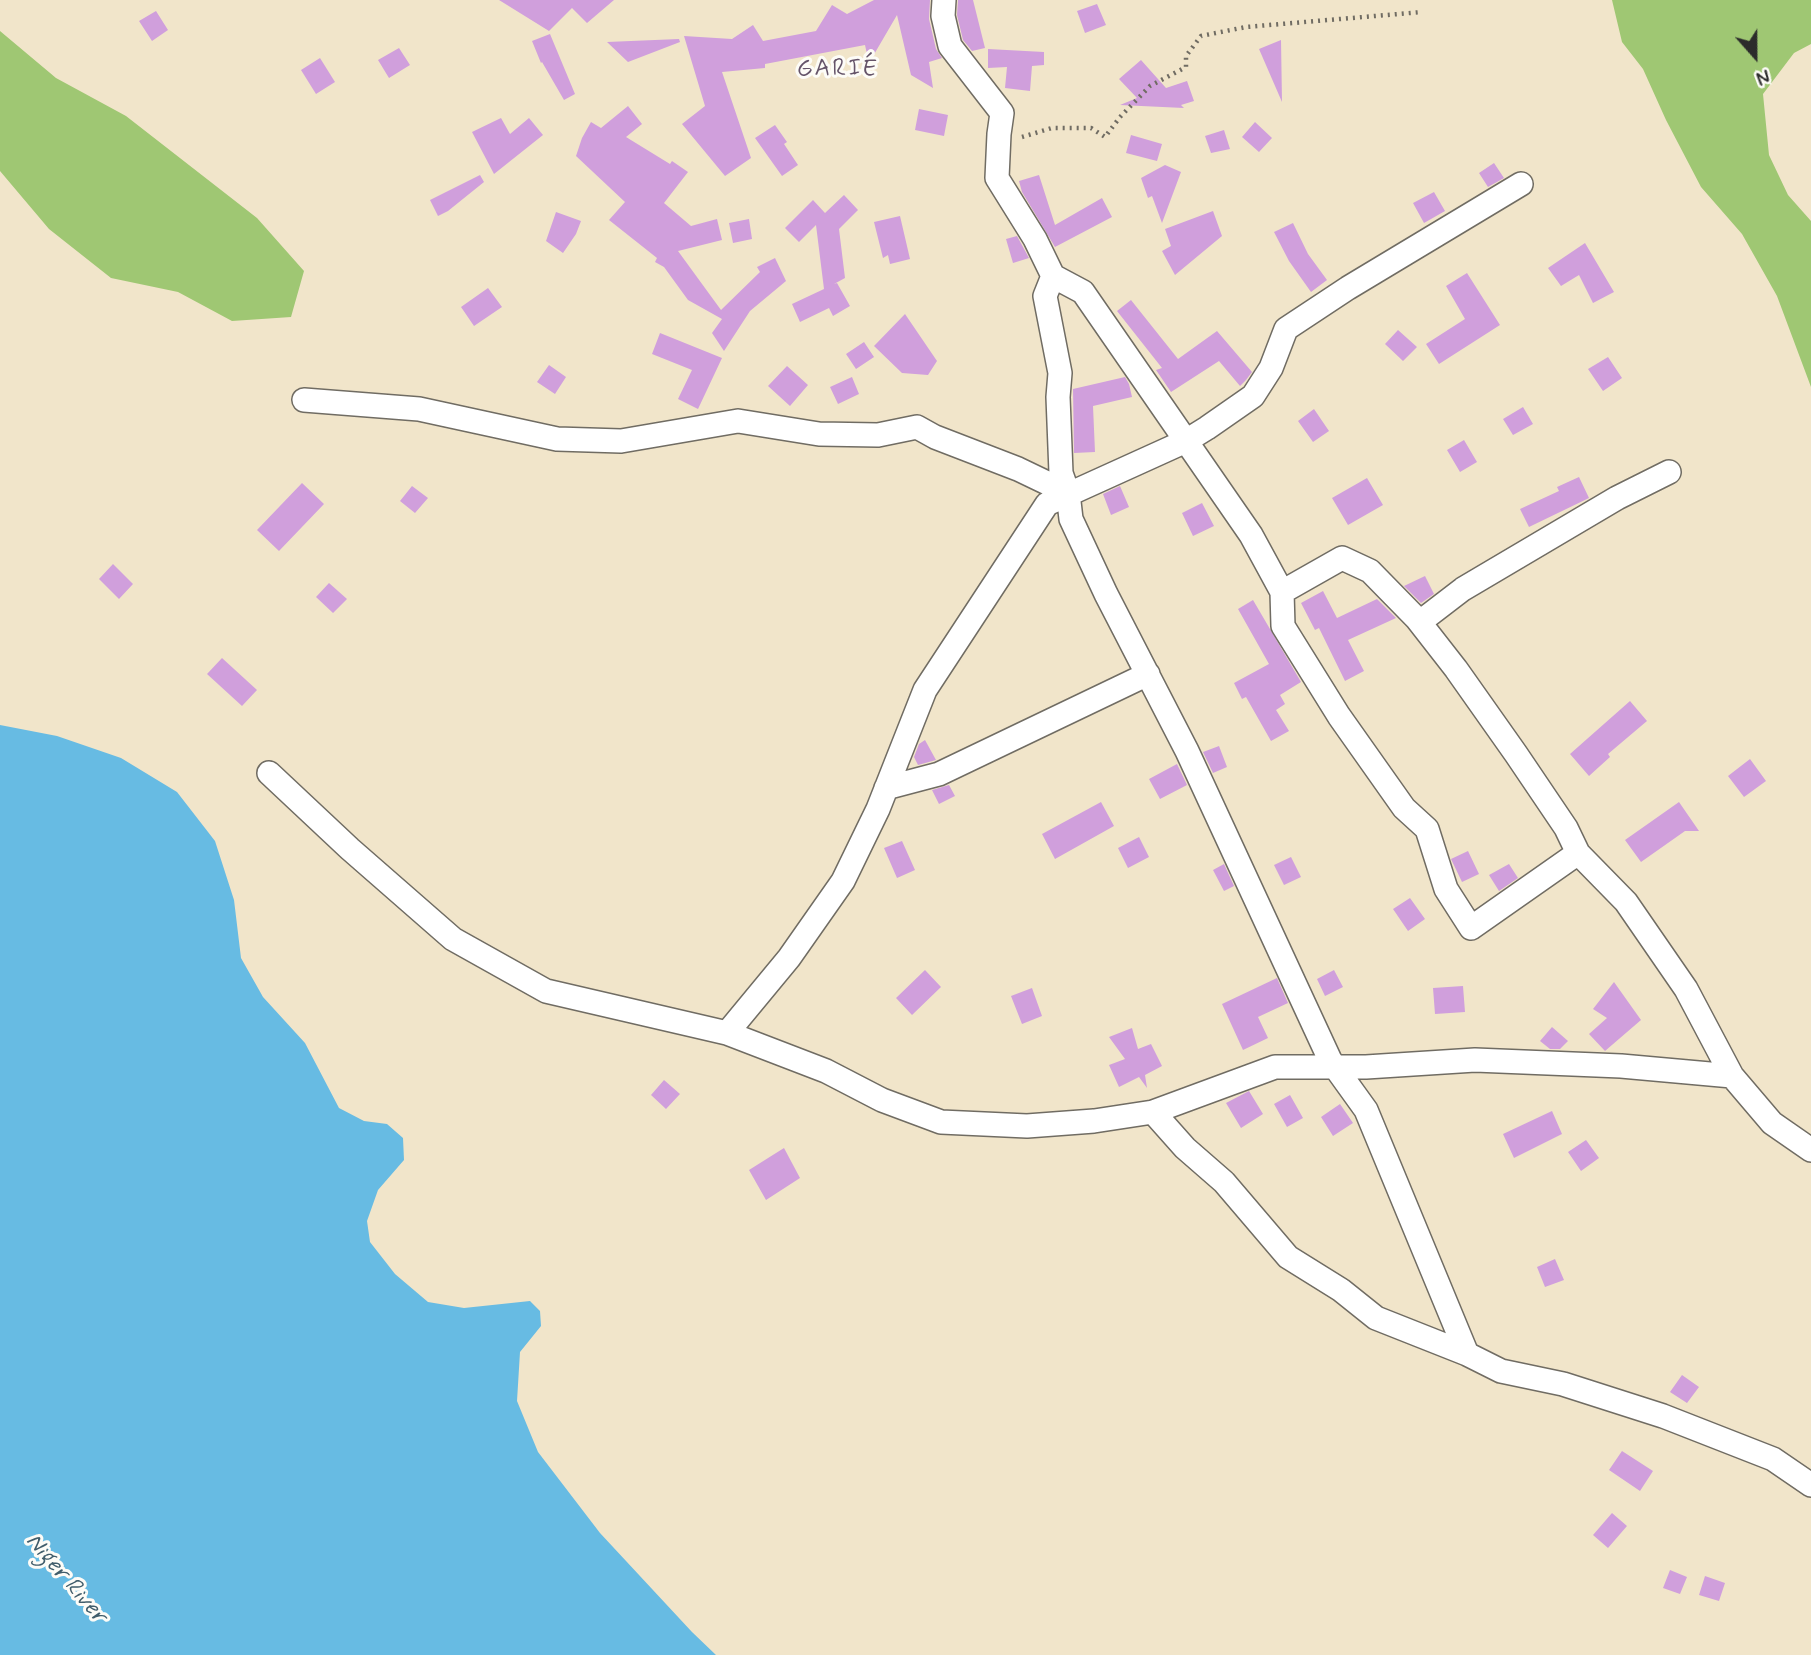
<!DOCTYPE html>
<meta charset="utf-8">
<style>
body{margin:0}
#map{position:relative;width:1811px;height:1655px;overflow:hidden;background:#f1e5ca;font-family:Mynerve,sans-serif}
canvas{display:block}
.north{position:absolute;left:1720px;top:21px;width:70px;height:70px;-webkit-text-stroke:5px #fdfcf7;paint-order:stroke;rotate:159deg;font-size:19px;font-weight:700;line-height:28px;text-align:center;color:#2b2b2b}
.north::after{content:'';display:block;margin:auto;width:24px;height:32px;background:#2b2b2b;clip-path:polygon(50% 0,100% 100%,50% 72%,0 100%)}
</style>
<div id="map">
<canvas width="1811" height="1655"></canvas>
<div class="north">N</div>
</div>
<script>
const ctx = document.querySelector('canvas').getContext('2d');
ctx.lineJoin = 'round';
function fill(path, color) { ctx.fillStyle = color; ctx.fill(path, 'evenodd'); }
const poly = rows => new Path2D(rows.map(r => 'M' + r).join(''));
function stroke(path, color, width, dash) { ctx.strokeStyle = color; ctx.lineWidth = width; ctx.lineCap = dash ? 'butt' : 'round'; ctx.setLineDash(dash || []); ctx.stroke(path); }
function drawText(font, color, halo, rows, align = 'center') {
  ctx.font = font + ' Mynerve,sans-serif'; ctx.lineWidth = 6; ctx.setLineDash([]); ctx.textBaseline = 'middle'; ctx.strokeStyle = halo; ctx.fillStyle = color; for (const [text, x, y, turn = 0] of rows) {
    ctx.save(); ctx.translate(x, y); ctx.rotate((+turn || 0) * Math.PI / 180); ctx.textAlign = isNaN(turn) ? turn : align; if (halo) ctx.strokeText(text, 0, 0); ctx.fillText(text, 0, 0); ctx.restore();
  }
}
fill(poly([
 [1612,0,1811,0,1811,44,1794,53,1763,94,1769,155,1788,195,1811,221,1811,387,1777,296,1742,234,1701,187,1666,120,1643,69,1622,42],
 [0,31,56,78,126,116,257,218,304,271,291,317,232,321,178,292,111,278,49,229,0,171]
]), '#9fc773');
fill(poly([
 [0,725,57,736,121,758,177,792,215,841,234,900,241,958,263,997,305,1043,339,1108,364,1121,387,1124,403,1138,404,1160,378,1190,367,1221,370,1242,395,1274,428,1302,464,1308,530,1301,540,1311,541,1326,520,1352,517,1401,538,1452,600,1533,692,1632,716,1655,0,1655]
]), '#67bbe3');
fill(poly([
 [499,0,614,0,587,23,572,8,549,31],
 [874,0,930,0,929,19,936,49,942,58,929,62,933,88,911,75,897,15,869,63,865,45,765,64,765,68,722,72,751,158,725,176,682,124,705,106,684,36,732,39,753,25,763,41,816,31,832,5,847,14],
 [958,0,973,0,985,48,972,51,963,40,957,15],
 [1097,4,1106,25,1085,33,1077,11],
 [156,11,168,30,152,41,139,21],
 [550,34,575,94,564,100,542,62,541,63,532,41],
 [679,39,680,42,628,62,607,42],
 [1281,40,1282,102,1259,49],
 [399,48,410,65,389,78,378,60],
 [988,49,1044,52,1044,65,1032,66,1030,91,1005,88,1007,67,988,68],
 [320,58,335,82,316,94,301,70],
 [1141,60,1166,88,1187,81,1194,101,1181,105,1184,108,1120,105,1137,98,1119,79],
 [628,106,642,124,626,137,670,164,672,161,688,172,664,203,691,226,717,219,722,240,678,251,721,310,760,272,757,267,775,258,786,281,750,311,724,351,712,333,722,319,688,300,664,267,655,262,657,258,609,220,625,202,576,156,582,138,591,122,601,128],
 [919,109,948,115,944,136,915,130],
 [501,118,510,134,529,118,543,135,494,174,472,132],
 [1255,122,1272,138,1259,152,1242,137],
 [775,125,787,142,784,144,798,165,782,176,755,138],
 [1224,130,1230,149,1211,153,1205,136],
 [1131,135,1162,144,1157,161,1126,153],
 [1494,163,1504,178,1488,187,1479,173],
 [1165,165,1181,172,1162,223,1152,196,1148,198,1141,178],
 [480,175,484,182,448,211,438,216,430,200],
 [1039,175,1055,225,1102,198,1112,217,1055,247,1022,192,1019,181],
 [1434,192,1445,211,1424,223,1413,203],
 [844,195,858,210,839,229,845,278,834,284,837,283,850,306,833,316,829,308,800,322,792,304,824,289,816,225,799,242,785,228,813,200,825,213],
 [1213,211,1222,236,1175,275,1162,251,1171,246,1165,229],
 [556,212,581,221,576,234,563,253,546,241],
 [900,216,910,259,890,264,888,255,883,258,874,222],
 [749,219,752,239,733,243,729,223],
 [1293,223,1308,254,1327,280,1311,292,1289,261,1274,232],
 [1017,236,1029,258,1013,263,1006,239],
 [1585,243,1614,292,1593,303,1579,275,1561,286,1548,268],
 [1467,273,1500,325,1439,364,1426,344,1465,319,1446,286],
 [488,288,502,307,474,326,461,307],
 [1131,300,1178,359,1217,331,1252,372,1246,380,1240,386,1219,361,1171,392,1156,370,1162,368,1117,311],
 [905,314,937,361,928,375,902,373,874,346],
 [1398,330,1417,347,1403,361,1385,344],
 [660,333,722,358,698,409,678,399,692,370,652,354],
 [864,342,874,357,856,369,846,354],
 [1608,357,1622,378,1603,391,1588,369],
 [549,365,566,377,555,394,537,382],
 [787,366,808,385,790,406,768,386],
 [852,377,859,394,838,404,830,387],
 [1125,377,1129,384,1132,397,1093,406,1095,452,1074,453,1073,389],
 [1523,407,1533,424,1513,435,1503,419],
 [1314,409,1329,431,1313,442,1298,421],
 [1464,440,1477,462,1460,472,1447,450],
 [1579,477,1589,498,1529,527,1520,509,1559,491,1557,487],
 [1367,478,1383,505,1348,525,1332,498],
 [302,483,324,504,279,551,257,530],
 [412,486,428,498,415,513,400,501],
 [1120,486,1129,507,1111,515,1103,494],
 [1202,503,1214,526,1193,536,1182,513],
 [113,564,133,584,119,599,99,579],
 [1425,576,1434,594,1421,603,1404,586],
 [329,583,347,599,333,613,316,597],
 [1323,591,1337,618,1377,599,1396,618,1348,640,1364,671,1345,681,1319,628,1315,630,1301,603],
 [1253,600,1301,682,1280,695,1285,704,1276,710,1289,731,1271,741,1246,697,1242,699,1234,683,1269,664,1238,609],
 [222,658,257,690,242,706,207,674],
 [1630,701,1647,721,1608,754,1610,757,1589,776,1570,754],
 [925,740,936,760,918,765,914,757,919,744],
 [1219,746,1227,767,1213,773,1203,752],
 [1750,759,1766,781,1744,797,1728,776],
 [1177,764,1187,785,1160,799,1149,779],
 [949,785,955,796,939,804,932,790],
 [1101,802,1114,826,1055,859,1042,834],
 [1679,802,1699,831,1685,831,1641,862,1625,840],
 [1139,837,1149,857,1128,868,1118,848],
 [902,841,915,870,897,878,884,848],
 [1468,851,1479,874,1462,882,1451,859],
 [1291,857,1301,877,1284,885,1274,865],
 [1224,864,1234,886,1224,891,1213,870],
 [1509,864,1518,878,1499,891,1489,875],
 [1410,898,1425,919,1408,931,1393,909],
 [925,970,941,987,912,1015,896,998],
 [1334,970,1343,987,1325,996,1317,979],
 [1277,978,1288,1003,1258,1017,1268,1038,1243,1050,1222,1004],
 [1614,982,1641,1020,1605,1051,1589,1034,1607,1018,1593,1009],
 [1463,986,1465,1012,1435,1014,1433,988],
 [1032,988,1042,1016,1022,1024,1011,996],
 [1552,1027,1568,1041,1560,1049,1550,1049,1540,1041],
 [1132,1028,1138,1049,1151,1044,1162,1066,1145,1075,1147,1088,1139,1077,1119,1087,1109,1065,1125,1059,1109,1037],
 [664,1080,680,1094,666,1109,651,1095],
 [1249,1091,1263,1114,1241,1128,1226,1103],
 [1290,1095,1303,1118,1287,1127,1274,1104],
 [1340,1104,1353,1123,1333,1136,1321,1117],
 [1552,1111,1562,1134,1514,1158,1503,1134],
 [1586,1140,1599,1158,1581,1171,1568,1152],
 [784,1148,800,1178,766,1200,749,1170],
 [1555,1259,1564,1280,1545,1287,1537,1267],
 [1682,1375,1699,1387,1687,1403,1670,1392],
 [1622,1451,1653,1471,1640,1491,1609,1470],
 [1612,1513,1627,1526,1608,1548,1593,1535],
 [1670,1570,1687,1577,1680,1594,1663,1588],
 [1705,1576,1725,1583,1719,1601,1699,1595]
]), '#d09fdc');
const street = poly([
 [944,0,943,16,950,46,1002,113,999,134,997,178,1035,239,1053,276,1083,292,1251,535,1282,592,1283,626,1339,716,1404,808,1427,829,1446,889,1471,928,1578,853],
 [1053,276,1045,296,1060,373,1058,397,1061,473,1068,493,1071,519,1106,594,1187,751,1330,1060,1366,1110,1467,1354],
 [304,400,419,409,557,439,621,441,738,421,819,434,878,435,917,427,935,437,1018,469,1068,493],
 [1282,592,1342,558,1370,571,1417,619,1456,669,1516,754,1566,828,1578,853,1626,902,1686,989,1732,1076,1772,1123,1811,1150],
 [1420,622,1463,589,1617,498,1669,472],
 [269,773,350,849,453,939,546,991,727,1033,826,1071,882,1100,941,1122,1027,1126,1094,1121,1153,1112,1185,1148,1224,1182,1288,1257,1341,1290,1376,1318,1467,1354,1501,1371,1563,1384,1663,1416,1773,1459,1811,1485],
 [886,788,939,774,1148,674],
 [727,1033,789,958,843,881,878,809,925,690,1047,504,1186,441,1207,428,1253,396,1271,368,1286,329,1348,288,1521,184],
 [1153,1112,1275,1067,1366,1067,1475,1060,1621,1066,1732,1076]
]);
stroke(street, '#706c63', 26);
stroke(poly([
 [1022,137,1052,128,1091,128,1105,137,1120,117,1150,86,1186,67,1186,56,1201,36,1246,27,1422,12]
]), '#706c63', 4.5, [2, 5]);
stroke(street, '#fff', 23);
drawText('italic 23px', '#405d6b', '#fdfcf7', [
 ["Niger River",65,1579,49]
]);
ctx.letterSpacing = '2px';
drawText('24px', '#655469', '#fdfcf7', [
 ["GARIÉ",838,70]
]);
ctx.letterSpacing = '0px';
</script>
